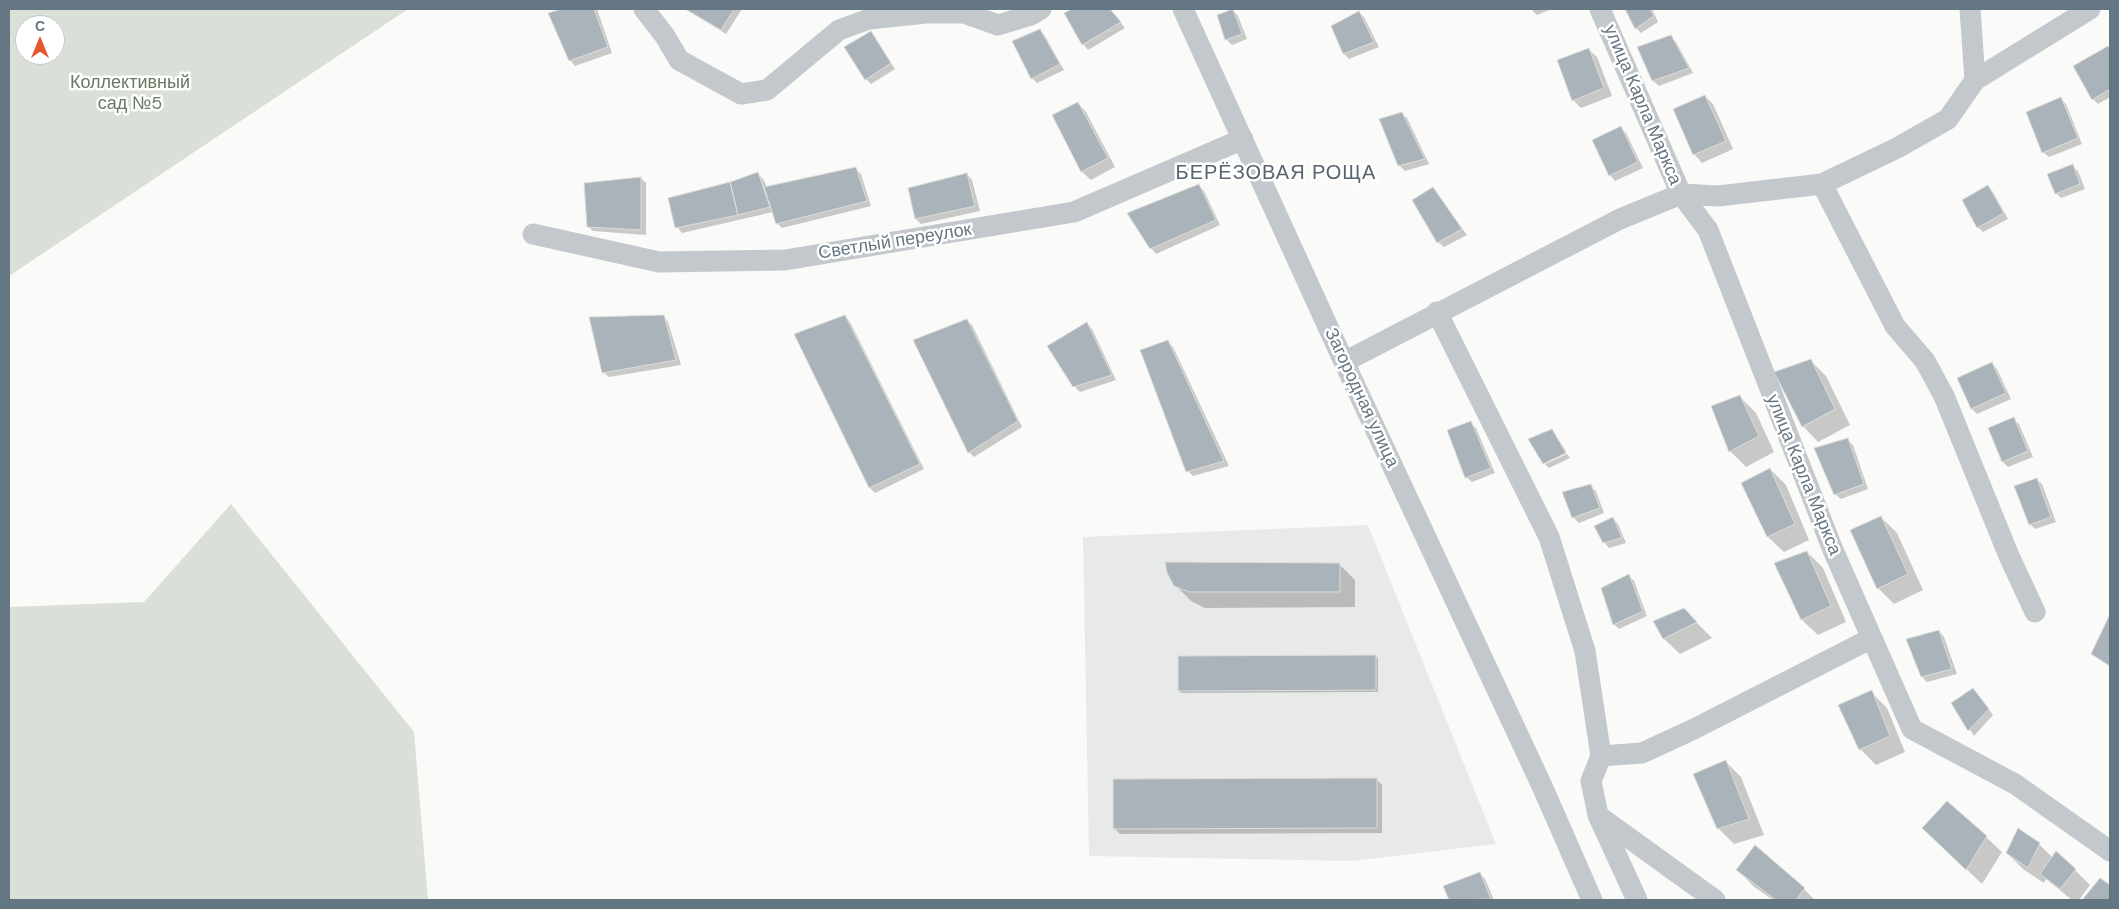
<!DOCTYPE html>
<meta charset="utf-8">
<style>
body{margin:0}
#map{position:relative;width:2119px;height:909px;overflow:hidden;background:#fafaf8;font-family:"DM Sans",sans-serif}
canvas{display:block}
.frame{position:absolute;inset:0;border:10px solid #657683;pointer-events:none}
.north{position:absolute;left:15px;top:15px;width:50px;height:50px;box-sizing:border-box;background:#fff;border:1px solid #c1c8cd;border-radius:50%;rotate:0deg;font-size:14px;font-weight:700;line-height:20px;text-align:center;color:#657683}
.north::after{content:'';display:block;margin:auto;width:18px;height:22px;background:#e4572e;clip-path:polygon(50% 0,100% 100%,50% 72%,0 100%)}
</style>
<div id="map">
<canvas width="2119" height="909"></canvas>
<div class="frame"></div>
<div class="north">С</div>
</div>
<script>
const ctx = document.querySelector('canvas').getContext('2d');
ctx.lineJoin = 'round';
function fill(path, color) { ctx.fillStyle = color; ctx.fill(path, 'evenodd'); }
const poly = rows => new Path2D(rows.map(r => 'M' + r).join(''));
function stroke(path, color, width, dash) { ctx.strokeStyle = color; ctx.lineWidth = width; ctx.lineCap = dash ? 'butt' : 'round'; ctx.setLineDash(dash || []); ctx.stroke(path); }
function drawText(font, color, halo, rows, align = 'center') {
  ctx.font = font + ' "DM Sans",sans-serif'; ctx.lineWidth = 5; ctx.setLineDash([]); ctx.textBaseline = 'middle'; ctx.strokeStyle = halo; ctx.fillStyle = color; for (const [text, x, y, turn = 0] of rows) {
    ctx.save(); ctx.translate(x, y); ctx.rotate((+turn || 0) * Math.PI / 180); ctx.textAlign = isNaN(turn) ? turn : align; if (halo) ctx.strokeText(text, 0, 0); ctx.fillText(text, 0, 0); ctx.restore();
  }
}
fill(poly([
 [1368,525,1496,844,1352,861,1089,856,1083,537]
]), '#e8e9e9');
fill(poly([
 [9,9,408,9,9,276],
 [25,25,55,25,55,55,25,55],
 [231,504,414,732,428,900,9,900,9,607,144,602]
]), '#dadfd7');
fill(poly([
 [565,9,597,9,612,53,575,66,570,60,550,14],
 [686,9,742,9,726,34],
 [1075,9,1110,9,1125,28,1088,50,1083,44,1065,14],
 [1531,9,1551,9,1537,15],
 [1626,9,1652,9,1658,22,1641,33,1636,28],
 [1233,10,1238,16,1247,39,1232,45,1226,39],
 [1359,12,1364,17,1379,47,1349,59,1344,54,1332,26],
 [1040,31,1045,36,1064,70,1037,83,1032,78],
 [871,33,895,69,871,84,866,79],
 [1671,37,1676,42,1693,73,1659,86,1653,81],
 [2108,47,2110,49,2110,97,2098,104,2093,99],
 [1588,49,1597,57,1612,96,1581,108,1573,100],
 [1705,96,1713,104,1733,149,1702,163,1694,154],
 [2061,99,2066,104,2082,144,2049,157,2043,152],
 [1078,103,1086,112,1115,167,1091,180,1082,172,1054,116],
 [1401,113,1407,118,1429,164,1405,171,1399,165],
 [1621,128,1626,133,1643,168,1615,181,1610,175],
 [2072,166,2078,171,2085,189,2061,198,2056,193],
 [855,168,861,174,871,206,782,228,777,223,773,212,682,233,677,227,731,183,758,174,763,179,767,187],
 [967,174,972,180,980,211,921,224,916,219],
 [641,178,646,183,646,235,593,231,588,226],
 [1199,186,1204,191,1220,225,1156,254,1151,248],
 [1988,186,1993,192,2008,219,1983,232,1978,227],
 [1433,188,1467,235,1444,247,1438,242],
 [663,316,668,322,681,365,609,377,603,372],
 [845,316,850,322,924,469,875,493,870,488,796,335],
 [967,320,972,325,1022,427,974,457,969,452],
 [1087,324,1092,329,1116,380,1080,392,1074,386],
 [1167,341,1173,347,1229,466,1193,476,1188,471],
 [1810,360,1826,376,1850,425,1818,442,1803,426],
 [1992,364,1997,369,2011,399,1977,414,1972,409,1959,379],
 [1740,397,1756,413,1774,452,1746,467,1730,451],
 [2013,419,2019,424,2033,457,2008,467,2003,462,1989,429],
 [1470,423,1476,428,1495,473,1472,482,1466,477],
 [1552,430,1566,451,1543,462],
 [1848,440,1853,445,1868,489,1841,499,1835,494],
 [1567,454,1570,458,1549,468,1545,464],
 [1770,469,1786,485,1809,540,1784,552,1768,537,1743,484],
 [2036,479,2042,484,2056,522,2035,529,2030,524],
 [1590,486,1596,491,1604,513,1579,523,1573,517],
 [1881,517,1897,533,1923,590,1894,604,1878,588],
 [1613,518,1618,524,1626,543,1609,548,1604,542],
 [1807,552,1823,568,1846,622,1818,635,1802,620,1776,564],
 [1339,564,1355,580,1355,607,1205,608,1191,601,1175,585],
 [1629,576,1634,581,1647,616,1619,629,1614,624],
 [1684,610,1712,638,1680,654,1664,639,1654,622],
 [2110,617,2110,667,2092,653],
 [1939,631,1944,637,1957,674,1927,682,1922,677],
 [1376,656,1378,659,1378,692,1181,693,1179,690],
 [1871,692,1887,708,1905,752,1876,765,1860,749],
 [1978,695,1993,715,1974,736,1953,704],
 [1725,761,1741,777,1764,835,1734,844,1718,828],
 [1377,780,1382,785,1382,833,1120,834,1115,829],
 [1986,837,2002,852,1982,884,1939,843],
 [2039,844,2053,858,2075,870,2090,885,2079,900,2072,900,2046,879,2044,883,2023,869,2007,853],
 [1755,847,1804,889,1815,900,1773,900,1753,886,1738,870],
 [1480,874,1485,879,1494,900,1451,900,1445,886]
]), '#0003');
const building = poly([
 [562,9,594,9,608,47,569,61,548,13,562,9],
 [685,9,734,9,721,30,685,9],
 [1072,9,1110,9,1121,22,1082,45,1064,13,1072,9],
 [1233,9,1242,34,1225,40,1217,15,1233,9],
 [1625,9,1650,9,1654,16,1635,29,1625,9],
 [1359,11,1374,42,1343,54,1331,26,1359,11],
 [1040,29,1060,64,1031,79,1012,41,1040,29],
 [871,31,891,63,865,80,844,47,871,31],
 [1671,35,1689,68,1652,81,1637,47,1671,35],
 [2108,46,2110,49,2110,89,2092,100,2073,66,2108,46],
 [1589,48,1604,88,1572,101,1557,60,1589,48],
 [1705,95,1726,141,1693,155,1673,109,1705,95],
 [2061,97,2078,138,2042,153,2026,112,2061,97],
 [1078,102,1108,158,1081,172,1052,115,1078,102],
 [1402,112,1425,159,1398,166,1379,119,1402,112],
 [1621,126,1638,162,1609,176,1592,140,1621,126],
 [2073,164,2080,184,2055,194,2047,174,2073,164],
 [856,167,867,201,776,224,764,187,856,167],
 [758,172,770,207,738,215,730,182,758,172],
 [967,173,975,206,915,219,908,188,967,173],
 [641,177,641,230,587,227,584,183,641,177],
 [730,182,738,215,675,228,668,198,730,182],
 [1199,184,1216,220,1150,249,1127,213,1199,184],
 [1988,185,2004,213,1977,228,1962,200,1988,185],
 [1433,187,1462,229,1437,243,1412,200,1433,187],
 [664,315,676,360,602,373,589,317,664,315],
 [845,315,920,464,869,488,794,334,845,315],
 [967,319,1018,421,968,453,913,340,967,319],
 [1087,322,1112,375,1073,387,1047,346,1087,322],
 [1168,340,1224,461,1186,472,1140,350,1168,340],
 [1811,359,1835,409,1802,427,1774,372,1811,359],
 [1992,362,2006,393,1971,409,1957,378,1992,362],
 [1740,395,1759,436,1729,452,1711,406,1740,395],
 [2014,417,2028,451,2002,462,1988,428,2014,417],
 [1471,421,1491,468,1465,478,1447,430,1471,421],
 [1552,429,1566,453,1543,464,1528,439,1552,429],
 [1848,438,1864,484,1834,495,1814,448,1848,438],
 [1770,468,1795,524,1767,537,1741,483,1770,468],
 [2037,478,2051,517,2029,525,2014,486,2037,478],
 [1591,484,1600,508,1572,518,1562,492,1591,484],
 [1881,516,1908,574,1877,589,1850,530,1881,516],
 [1613,517,1622,538,1603,543,1594,526,1613,517],
 [1807,551,1831,606,1801,620,1774,563,1807,551],
 [1165,562,1340,563,1340,592,1189,592,1174,586,1167,573,1165,562],
 [1629,574,1643,611,1613,625,1601,588,1629,574],
 [1684,608,1697,622,1663,639,1653,621,1684,608],
 [2110,614,2110,666,2091,654,2110,614],
 [1939,630,1952,669,1921,677,1906,639,1939,630],
 [1376,655,1376,690,1178,691,1178,656,1376,655],
 [1973,688,1989,709,1968,731,1951,703,1973,688],
 [1872,690,1890,736,1859,750,1838,705,1872,690],
 [1726,760,1749,819,1717,829,1693,774,1726,760],
 [1377,778,1377,828,1113,829,1113,779,1377,778],
 [1947,801,1987,836,1966,870,1922,828,1947,801],
 [2018,828,2040,843,2028,868,2006,853,2018,828],
 [1755,845,1805,888,1796,900,1776,900,1736,870,1755,845],
 [2056,851,2076,869,2060,889,2040,874,2056,851],
 [1480,872,1491,899,1449,900,1443,886,1480,872],
 [2100,878,2110,885,2110,900,2082,900,2100,878]
]);
fill(building, '#aab3b9');
stroke(building, '#dcdcda', 1);
stroke(poly([
 [644,9,665,36,679,60,741,94,767,90,839,30,869,19,926,13,964,13,998,25,1031,15,1041,9],
 [1183,9,1344,362,1542,786,1592,900],
 [1600,9,1681,194,1708,230,1833,550,1912,729,2015,784,2110,851],
 [1970,9,1975,80],
 [1822,184,1895,326,1925,361,1944,396,2009,556,2035,612],
 [533,234,659,262,785,260,1074,212,1243,139],
 [1437,312,1549,537,1585,651,1601,756],
 [1344,362,1620,219,1681,194,1718,196,1822,184,1897,148,1948,119,1975,80,2090,9],
 [1600,817,1715,900],
 [1637,900,1598,815,1591,781,1601,756,1642,753,1694,729,1872,638]
]), '#c3c8cc', 21);
drawText('18px', '#687a64', '#fff', [
 ["Коллективный",130,83],
 ["сад №5",130,104]
]);
drawText('18px', '#657683', '#fff', [
 ["улица Карла Маркса",1642,105,67],
 ["Светлый переулок",895,242,-9],
 ["Загородная улица",1361,398,65],
 ["улица Карла Маркса",1803,475,68]
]);
ctx.letterSpacing = '1px';
drawText('20px', '#57646e', '#fff', [
 ["БЕРЁЗОВАЯ РОЩА",1276,174]
]);
ctx.letterSpacing = '0px';
</script>
